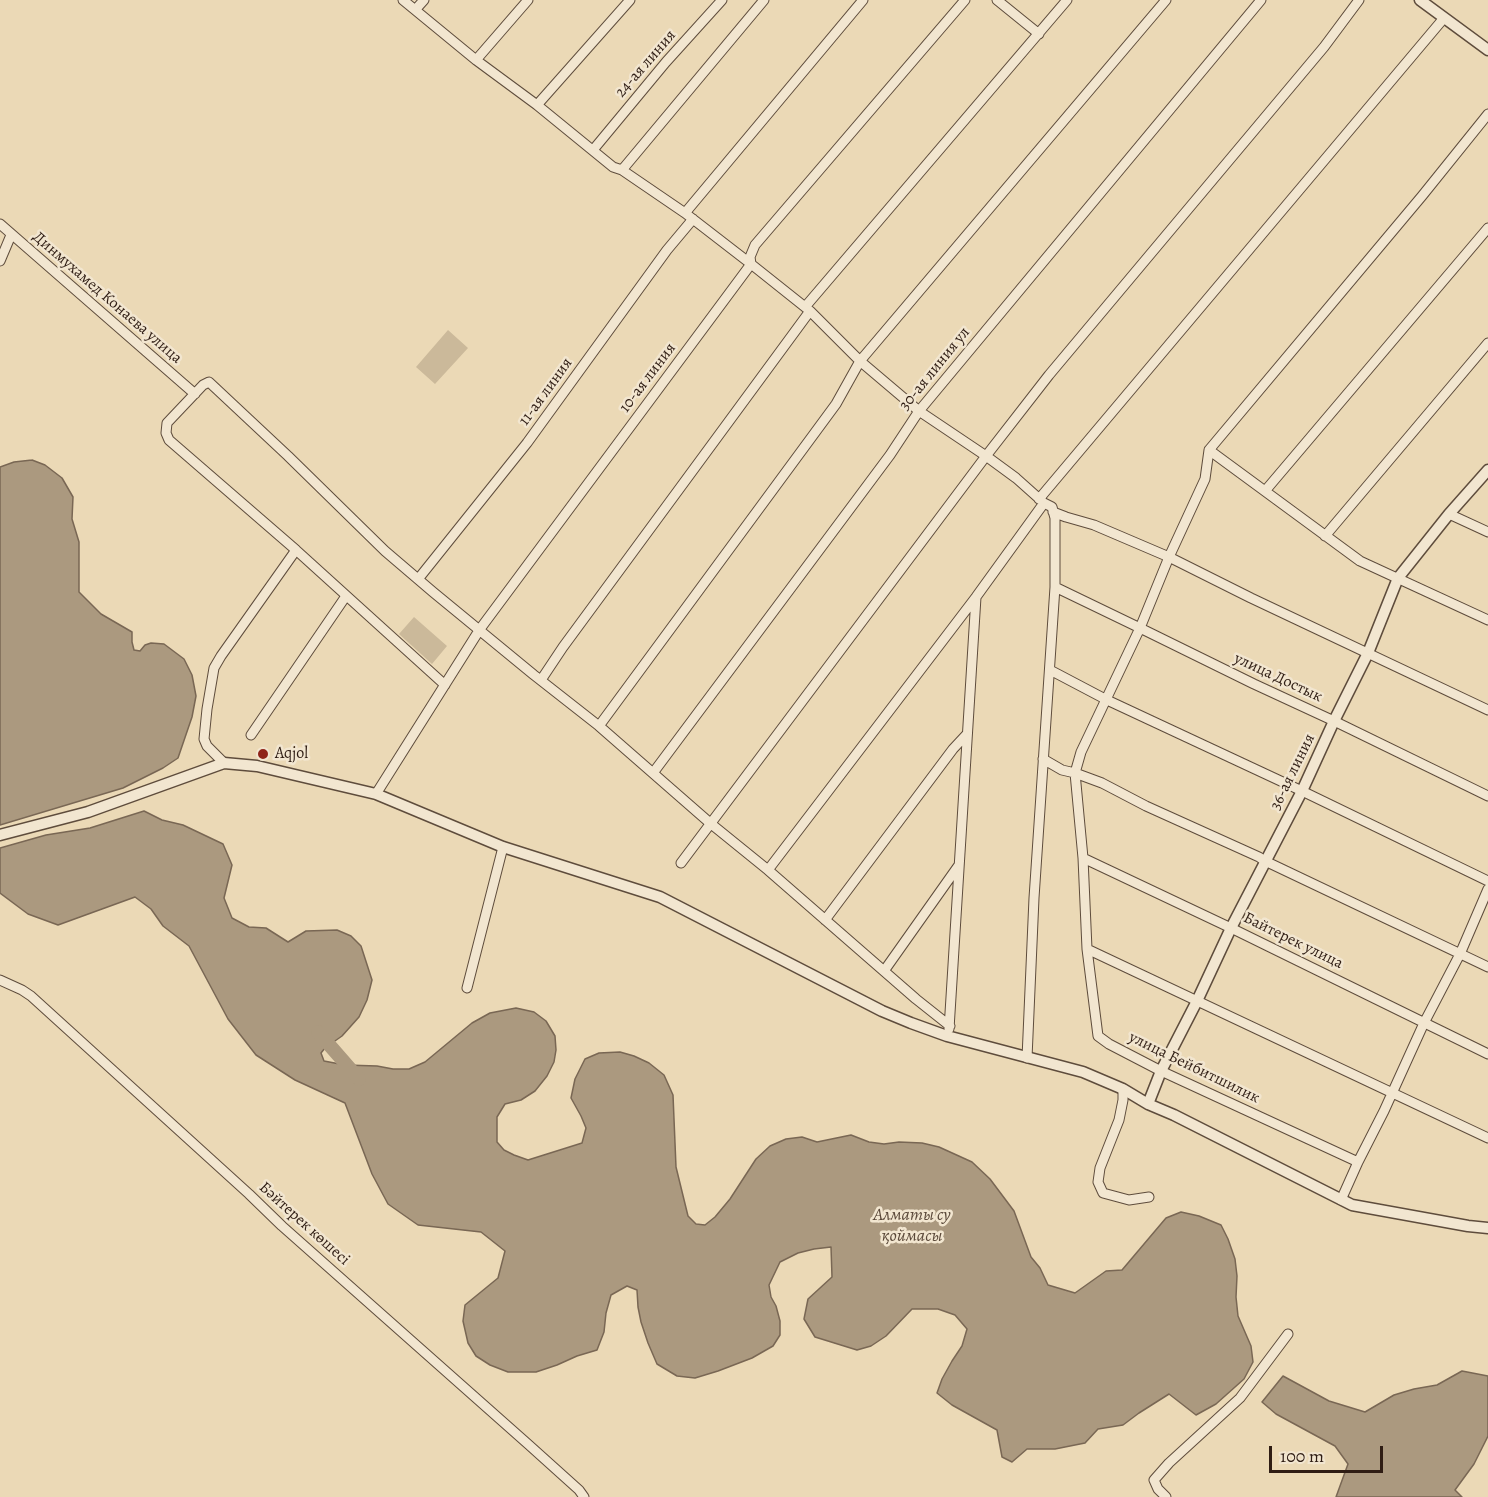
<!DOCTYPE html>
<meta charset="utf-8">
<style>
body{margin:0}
#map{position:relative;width:1488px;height:1497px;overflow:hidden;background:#ebd9b6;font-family:Alegreya,serif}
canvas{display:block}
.scale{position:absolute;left:1269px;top:1446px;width:114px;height:27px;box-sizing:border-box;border:3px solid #2f1d14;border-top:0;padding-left:8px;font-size:18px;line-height:21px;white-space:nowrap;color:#2f1d14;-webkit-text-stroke:4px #f2e6d0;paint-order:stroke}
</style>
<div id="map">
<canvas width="1488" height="1497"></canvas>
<div class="scale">100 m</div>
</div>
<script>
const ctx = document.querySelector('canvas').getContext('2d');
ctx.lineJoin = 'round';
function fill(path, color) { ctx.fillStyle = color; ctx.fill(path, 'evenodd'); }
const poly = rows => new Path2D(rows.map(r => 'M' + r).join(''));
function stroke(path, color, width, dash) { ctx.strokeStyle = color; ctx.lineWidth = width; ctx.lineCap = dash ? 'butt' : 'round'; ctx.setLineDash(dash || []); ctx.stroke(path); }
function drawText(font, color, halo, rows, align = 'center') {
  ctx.font = font + ' Alegreya,serif'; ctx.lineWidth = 5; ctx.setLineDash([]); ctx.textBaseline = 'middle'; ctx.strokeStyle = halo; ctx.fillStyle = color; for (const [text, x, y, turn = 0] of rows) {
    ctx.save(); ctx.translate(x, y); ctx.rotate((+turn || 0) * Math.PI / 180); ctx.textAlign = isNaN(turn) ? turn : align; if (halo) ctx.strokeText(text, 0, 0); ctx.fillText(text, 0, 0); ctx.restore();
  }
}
fill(poly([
 [448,330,468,348,435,384,416,367],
 [414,617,447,646,432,664,399,634]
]), '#cbb99a');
const water = poly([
 [32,460,45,465,62,478,73,497,72,519,79,542,79,592,101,614,132,632,132,642,134,650,140,651,145,645,151,643,164,644,184,659,192,675,196,696,192,717,178,758,163,768,123,788,0,825,0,467,14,462,32,460],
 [144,811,162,820,183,825,223,844,232,865,224,898,232,918,249,927,266,928,288,942,306,931,337,930,351,936,361,946,372,980,367,1000,359,1017,342,1036,325,1048,321,1053,324,1061,345,1065,377,1066,393,1069,409,1069,425,1062,472,1023,490,1013,516,1008,534,1012,546,1021,555,1036,556,1050,554,1062,547,1076,535,1091,521,1100,505,1104,497,1117,497,1142,504,1150,514,1155,528,1160,582,1143,586,1128,581,1116,571,1098,575,1079,585,1059,599,1053,620,1052,634,1056,649,1063,664,1075,673,1095,676,1167,688,1216,696,1224,705,1225,715,1217,730,1199,756,1159,770,1146,786,1139,802,1137,817,1142,851,1135,869,1142,884,1144,899,1142,922,1143,939,1147,972,1162,990,1179,1014,1211,1031,1257,1040,1268,1048,1285,1075,1293,1106,1271,1122,1270,1166,1218,1181,1212,1199,1216,1221,1225,1228,1239,1235,1259,1237,1276,1236,1297,1238,1316,1251,1346,1253,1362,1244,1379,1216,1404,1196,1415,1169,1394,1139,1413,1123,1425,1098,1429,1085,1443,1055,1449,1027,1449,1012,1462,1002,1457,997,1430,952,1405,937,1393,942,1379,952,1361,962,1346,967,1329,955,1315,938,1309,912,1309,886,1336,871,1346,857,1350,815,1337,804,1319,808,1299,832,1277,831,1247,814,1249,798,1253,780,1262,769,1285,771,1297,776,1306,780,1321,780,1335,773,1346,752,1358,718,1371,695,1378,677,1376,657,1364,648,1343,641,1322,638,1307,637,1290,627,1286,611,1295,606,1313,604,1332,597,1350,577,1356,557,1365,536,1372,508,1372,490,1365,476,1356,468,1343,463,1321,465,1305,498,1278,505,1251,481,1232,418,1225,388,1204,372,1174,345,1103,295,1080,256,1055,228,1019,189,946,163,926,151,909,135,897,58,925,28,914,0,893,0,848,46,835,90,828,144,811],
 [1462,1371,1488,1376,1488,1436,1474,1464,1455,1490,1462,1497,1336,1497,1348,1464,1335,1446,1276,1414,1262,1402,1283,1376,1329,1401,1365,1412,1394,1395,1414,1389,1437,1385,1462,1371]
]);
fill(water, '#ab997f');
stroke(water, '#796754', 1.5);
stroke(poly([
 [318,1032,359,1079]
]), '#ab997f', 14);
const minor = poly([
 [403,0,476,60,537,105,613,167,622,170,764,0],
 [997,0,1039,34],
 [415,10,424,0],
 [476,60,528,0],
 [537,105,630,0],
 [1488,114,1422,196,1209,450,1360,561,1488,620],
 [593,150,666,62,722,0],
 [622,170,685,213,751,264,810,311,860,361,919,411,986,456,1016,478,1044,503,1052,507,1055,518,1055,587,1034,898,1027,1058],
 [685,213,863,0],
 [0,224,195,394],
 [0,261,11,235],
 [805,307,1067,0],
 [1209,450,1205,479,1169,557,1140,628,1081,752,1075,773,1083,858,1087,949,1098,1036,1109,1044,1161,1071,1358,1162],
 [1265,491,1488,228],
 [1039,499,1444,18],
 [1053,512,1066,517,1094,525,1169,557,1251,598,1488,710],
 [1449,514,1488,532],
 [1325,536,1488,343],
 [419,578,527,443,667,250,693,219],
 [1055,587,1140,628,1254,684,1334,721,1488,796],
 [1050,670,1107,700,1302,791,1488,881],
 [541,680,563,647,810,311],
 [445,685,296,550,169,440,166,433,167,423,203,385,209,382,288,456,385,551,433,592,534,675,599,726,710,823,768,870,916,999,950,1026],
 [599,726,836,404,860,361,1166,0],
 [251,735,346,596],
 [1043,759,1062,770,1075,773,1102,783,1146,806,1259,857,1265,861,1488,967],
 [224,763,207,746,204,739,207,709,214,668,221,656,296,550],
 [653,773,890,455,919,411,1261,0],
 [376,794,480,629,751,264,750,257,755,245,965,0],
 [1083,858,1231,928,1488,1054],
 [681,863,986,456,1049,375,1324,47,1359,0],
 [768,870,976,597,1044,503],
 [825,920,953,749,967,734],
 [1087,949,1488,1138],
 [884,971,959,865],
 [0,980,22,990,31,996,249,1194,282,1226,529,1445,579,1490,584,1497],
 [467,988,503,847],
 [949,1029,976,597],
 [1123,1089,1123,1100,1119,1120,1100,1168,1098,1182,1103,1193,1129,1200,1149,1197],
 [1341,1200,1358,1162,1384,1111,1424,1023,1460,954,1488,889],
 [1166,1497,1158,1489,1154,1480,1169,1463,1240,1398,1288,1334]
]);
const tertiary = poly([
 [1420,0,1488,50],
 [0,835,88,812,224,763,257,766,376,794,503,847,660,897,882,1011,911,1023,947,1036,1083,1072,1123,1089,1148,1104,1174,1115,1352,1205,1468,1226,1488,1228],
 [1148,1104,1161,1071,1197,1001,1231,928,1302,791,1334,721,1368,653,1398,578,1449,514,1488,470]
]);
stroke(minor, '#5e4c3c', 11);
stroke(tertiary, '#5e4c3c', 13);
stroke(minor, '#f2e6d0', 9);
stroke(tertiary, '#f2e6d0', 10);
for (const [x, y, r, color] of [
 [263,754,6,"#8f2418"]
]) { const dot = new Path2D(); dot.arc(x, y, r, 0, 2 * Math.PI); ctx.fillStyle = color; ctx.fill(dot); stroke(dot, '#f2e6d0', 2); }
drawText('16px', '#2f1d14', '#f2e6d0', [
 ["24-ая линия",646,64,-49],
 ["Динмухамед Конаева улица",107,298,41],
 ["30-ая линия ул",935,369,-51],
 ["10-ая линия",648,378,-53],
 ["11-ая линия",546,392,-54],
 ["улица Достык",1278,678,25],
 ["36-ая линия",1293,772,-64],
 ["Байтерек улица",1293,941,26],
 ["улица Бейбитшилик",1194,1068,26],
 ["Бәйтерек көшесі",304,1224,42]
]);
drawText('16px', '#2f1d14', '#f2e6d0', [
 ["Aqjol",275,754]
], 'left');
drawText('italic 18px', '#5a4839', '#f2e6d0', [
 ["Алматы су",912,1216],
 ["қоймасы",912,1237]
]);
</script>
